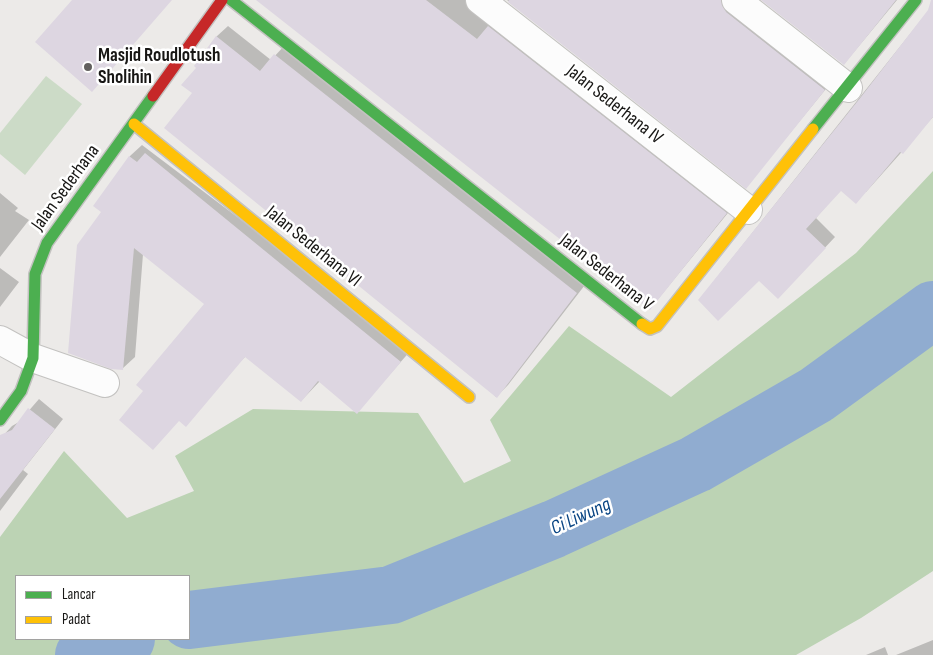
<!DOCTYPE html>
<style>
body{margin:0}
#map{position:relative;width:933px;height:655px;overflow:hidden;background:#eceae8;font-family:"Sofia Sans Condensed",sans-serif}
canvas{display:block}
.legend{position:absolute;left:15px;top:575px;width:175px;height:65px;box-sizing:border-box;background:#fff;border:1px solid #a2a2a1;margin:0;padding:6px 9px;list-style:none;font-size:15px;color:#171614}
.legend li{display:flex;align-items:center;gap:10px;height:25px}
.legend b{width:25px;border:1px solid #a2a2a1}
</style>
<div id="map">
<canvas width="933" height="655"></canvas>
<ul class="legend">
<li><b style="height:6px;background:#4caf50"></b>Lancar</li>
<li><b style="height:6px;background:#ffc107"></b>Padat</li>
</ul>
</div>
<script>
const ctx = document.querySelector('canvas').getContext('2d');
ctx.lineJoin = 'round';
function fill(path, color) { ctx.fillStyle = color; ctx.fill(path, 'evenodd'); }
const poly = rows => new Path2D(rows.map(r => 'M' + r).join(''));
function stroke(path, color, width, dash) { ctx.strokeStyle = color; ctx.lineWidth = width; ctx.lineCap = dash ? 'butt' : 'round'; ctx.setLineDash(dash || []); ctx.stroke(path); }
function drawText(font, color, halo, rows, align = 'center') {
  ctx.font = font + ' "Sofia Sans Condensed",sans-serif'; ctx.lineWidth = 5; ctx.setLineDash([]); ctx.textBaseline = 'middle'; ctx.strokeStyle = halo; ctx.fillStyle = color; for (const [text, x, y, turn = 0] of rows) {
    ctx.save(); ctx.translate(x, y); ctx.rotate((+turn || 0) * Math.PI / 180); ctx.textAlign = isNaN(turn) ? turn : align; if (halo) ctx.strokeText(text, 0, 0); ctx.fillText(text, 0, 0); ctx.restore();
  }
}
fill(poly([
 [46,76,82,104,25,175,0,154,0,133]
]), '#ccdbc7');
fill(poly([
 [933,171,933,571,861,618,796,655,0,655,0,537,64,451,127,518,194,491,175,456,253,409,418,413,464,483,511,461,490,420,569,326,671,397,856,253],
 [16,576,189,576,189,639,16,639]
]), '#bcd3b4');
fill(poly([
 [258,0,479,0,736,203,650,309],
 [507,0,735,0,834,79,746,187],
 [763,0,897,0,844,64],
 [933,0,933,117,866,192,841,189,816,218,835,237,788,287,759,279,699,300,929,10],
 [228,26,271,60,286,44,588,281,508,385,496,397,193,93,198,68,216,37],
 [142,145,412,349,357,412,320,381,301,401,246,356,180,420,145,391,206,304,143,254,135,357,122,369,103,212,95,206,130,156],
 [0,193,18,208,15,211,29,220,0,257],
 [0,268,19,282,0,307],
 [39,399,63,419,23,470,28,474,0,511,0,439,12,426,19,422],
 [933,640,933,655,896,655],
 [885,647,888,655,866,655]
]), '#0003');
stroke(poly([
 [189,620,391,595,554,529,696,464,816,395,933,310],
 [84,655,126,639]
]), '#90acd0', 58);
fill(poly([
 [72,0,172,0,92,92,35,42],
 [256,0,426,0,477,39,488,26,727,213,650,310],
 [509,0,721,0,726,12,825,90,746,189,508,2],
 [761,0,896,0,844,65],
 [931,0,933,0,933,117,903,154,900,152,856,204,841,191,806,229,826,248,778,299,759,281,718,321,698,300,861,97,928,10],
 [216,36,260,71,274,54,577,293,497,398,164,128,192,93,181,85,196,68,194,66],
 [145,153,401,362,357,414,318,381,301,402,245,357,186,427,179,421,153,450,119,420,143,391,136,385,204,304,134,248,123,370,111,369,68,353,77,245,101,212,93,206,129,156,137,162],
 [28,408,55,429,0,499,0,435,12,430]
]), '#ddd6e1');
const street = poly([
 [480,0,748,210],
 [736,0,848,88],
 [0,340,33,358,105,383]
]);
const fast = poly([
 [231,0,642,324],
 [813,129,916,0],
 [0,420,21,391,33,358,35,274,47,243,153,96]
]);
const slow = poly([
 [134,124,469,397],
 [642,324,650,329,657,326,813,129]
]);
const jam = poly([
 [153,96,222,0]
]);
stroke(street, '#c3c2c0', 30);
stroke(fast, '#c3c2c0', 14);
stroke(slow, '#c3c2c0', 14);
stroke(jam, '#c3c2c0', 14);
stroke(street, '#fcfcfc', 28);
stroke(fast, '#4caf50', 11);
stroke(slow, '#ffc107', 11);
stroke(jam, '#c62828', 11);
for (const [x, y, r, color] of [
 [88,67,5,"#62605e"]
]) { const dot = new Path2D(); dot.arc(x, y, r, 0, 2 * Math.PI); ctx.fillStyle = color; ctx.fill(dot); stroke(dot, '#fff', 2); }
drawText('bold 19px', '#171614', '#fff', [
 ["Masjid Roudlotush",98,56],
 ["Sholihin",98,78]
], 'left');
drawText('19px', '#171614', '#fff', [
 ["Jalan Sederhana IV",614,105,38],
 ["Jalan Sederhana",66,188,-54],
 ["Jalan Sederhana VI",313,247,39],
 ["Jalan Sederhana V",606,273,38]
]);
drawText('italic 20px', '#084483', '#fff', [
 ["Ci Liwung",581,517,-24]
]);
</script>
